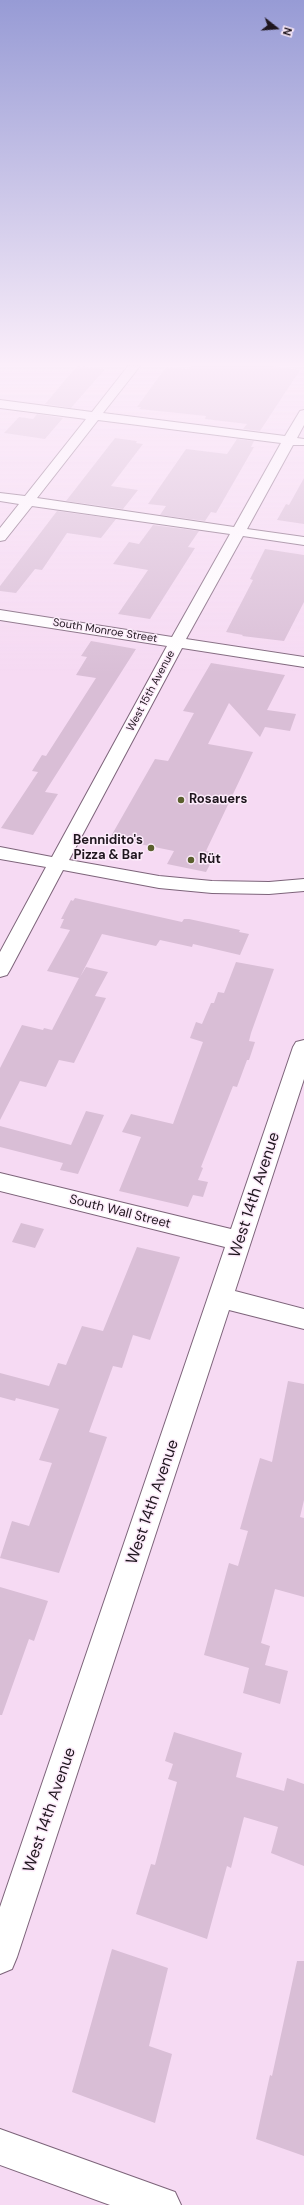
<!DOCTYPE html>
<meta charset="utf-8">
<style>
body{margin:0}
#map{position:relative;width:304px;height:2205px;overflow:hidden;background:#f6daf3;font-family:"DM Sans",sans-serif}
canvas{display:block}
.north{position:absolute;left:256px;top:8px;width:40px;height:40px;-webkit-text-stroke:3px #fcebfa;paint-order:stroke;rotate:107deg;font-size:11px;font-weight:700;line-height:16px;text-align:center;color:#1f161e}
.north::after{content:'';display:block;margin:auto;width:14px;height:18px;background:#1f161e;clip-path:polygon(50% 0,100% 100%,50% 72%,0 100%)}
</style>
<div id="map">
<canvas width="304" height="2205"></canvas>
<div class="north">N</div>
</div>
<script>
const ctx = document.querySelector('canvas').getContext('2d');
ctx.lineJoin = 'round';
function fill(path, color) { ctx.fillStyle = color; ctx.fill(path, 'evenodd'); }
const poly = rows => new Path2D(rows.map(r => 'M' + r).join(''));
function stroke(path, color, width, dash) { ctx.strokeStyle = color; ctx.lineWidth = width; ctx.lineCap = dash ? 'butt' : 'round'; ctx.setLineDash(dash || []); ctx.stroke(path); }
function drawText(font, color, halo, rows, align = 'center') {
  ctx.font = font + ' "DM Sans",sans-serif'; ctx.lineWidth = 3; ctx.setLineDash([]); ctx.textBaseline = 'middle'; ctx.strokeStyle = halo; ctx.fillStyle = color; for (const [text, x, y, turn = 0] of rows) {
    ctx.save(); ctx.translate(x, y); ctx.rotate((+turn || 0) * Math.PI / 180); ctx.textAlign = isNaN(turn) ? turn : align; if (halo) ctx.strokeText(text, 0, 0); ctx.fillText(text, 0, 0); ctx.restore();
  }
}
fill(poly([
 [77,366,105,369,71,408,45,404],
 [191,366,272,366,300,370,260,431,243,429,247,424,205,419,206,416,139,409,141,407,137,407,166,367,188,369],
 [37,414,63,418,45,439,4,433,19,417,33,419],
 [115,438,137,441,136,443,143,444,111,486,138,490,123,509,66,501],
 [237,439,254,441,251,447,254,447,216,513,211,512,205,521,160,515,166,506,148,504,186,449,227,454],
 [304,478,304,524,277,520,286,504,289,505],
 [57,511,116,519,101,538,67,533,42,570,35,569,16,593,0,591,0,586],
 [153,525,199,531,188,547,195,548,150,619,118,614,148,570,113,564,129,542,139,544],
 [265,549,304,555,304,602,284,641,242,636,243,635,226,632,253,580,250,579],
 [91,641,136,649,45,792,58,794,33,835,1,828,38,772,32,771,42,755,46,756,96,678,76,675,87,657,81,656],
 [211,663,285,675,267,710,296,714,290,731,265,727,260,737,229,703,208,744,253,752,206,851,216,853,206,872,167,864,174,851,110,838,155,759,168,761,194,713,183,711],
 [75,898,182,922,184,919,189,919,240,930,239,932,249,934,240,955,193,944,192,947,160,940,156,946,102,934,80,977,86,967,108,972,95,996,106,998,74,1063,59,1060,46,1087,20,1081,0,1120,0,1068,22,1025,43,1030,44,1028,52,1030,79,978,47,971,70,930,60,928,64,919,61,919,71,900,73,901],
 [236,962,274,969,251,1033,249,1041,255,1042,249,1060,247,1060,237,1087,233,1086,201,1167,203,1168,198,1180,208,1182,203,1197,193,1195,188,1207,119,1191,141,1137,122,1132,131,1114,173,1124,203,1042,190,1038,196,1022,202,1024,211,1003,214,1003,218,992,224,993],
 [86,1111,104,1115,78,1174,60,1170,63,1163,0,1147,0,1126,71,1145],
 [21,1223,44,1229,35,1248,12,1242],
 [137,1247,180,1257,150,1340,133,1335,122,1368,113,1366,89,1432,107,1437,59,1573,0,1558,12,1521,29,1526,52,1463,39,1460,59,1409,16,1398,15,1401,0,1397,0,1373,49,1386,58,1363,66,1365,82,1326,103,1331],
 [288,1381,304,1384,304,1500,300,1517,304,1518,304,1597,275,1589,261,1643,270,1646,265,1665,288,1671,280,1704,243,1693,249,1668,204,1655,229,1563,238,1566,248,1531,240,1529,260,1458,272,1462],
 [0,1587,48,1601,34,1641,29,1639,2,1715,0,1715],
 [174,1732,242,1753,236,1777,284,1791,287,1778,304,1784,304,1866,271,1853,278,1827,244,1817,231,1868,227,1866,207,1939,136,1914,151,1864,155,1865,177,1782,168,1779,173,1764,165,1761],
 [112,1949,168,1968,149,2046,172,2054,155,2123,72,2092],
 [297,1961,304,1961,304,2156,256,2139,270,2075,272,2076]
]), '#d9bed6');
const minor = poly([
 [128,366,140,366,103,413,285,436,300,411,304,410,304,425,297,438,304,439,304,445,293,445,247,529,304,537,304,545,243,536,186,639,304,657,304,667,182,648,69,860,159,876,212,881,269,882,304,879,304,891,269,894,212,893,159,888,63,870,10,970,7,975,0,977,0,952,46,867,0,859,0,847,52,857,167,646,0,620,0,610,172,637,230,534,32,506,5,540,0,541,0,528,19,504,0,501,0,493,25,496,86,419,0,408,0,400,92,412,128,366],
 [98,420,281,443,234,527,37,498,98,420],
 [304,1040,304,1079,235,1291,304,1309,304,1329,229,1310,17,1957,12,1969,0,1974,0,1907,225,1247,0,1191,0,1173,231,1229,293,1047,296,1042,304,1040],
 [0,2129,175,2192,181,2205,110,2205,0,2165,0,2129]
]);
stroke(minor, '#7d647a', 2);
fill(minor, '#fff');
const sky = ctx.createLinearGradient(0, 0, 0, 675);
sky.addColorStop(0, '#979bd5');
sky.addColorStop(0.54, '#fbeefa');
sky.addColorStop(1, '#fbeefa00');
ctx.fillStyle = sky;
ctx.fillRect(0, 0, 304, 675);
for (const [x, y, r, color] of [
 [181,800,4,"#5a5f2d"],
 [151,848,4,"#5a5f2d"],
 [191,860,4,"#5a5f2d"]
]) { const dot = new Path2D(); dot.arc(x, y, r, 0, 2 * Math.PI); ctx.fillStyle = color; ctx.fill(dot); stroke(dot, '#fcebfa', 1.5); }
drawText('11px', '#1f161e', '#fcebfa', [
 ["South Monroe Street",105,631,9],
 ["West 15th Avenue",151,691,-62]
]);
drawText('bold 13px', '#1f161e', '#fcebfa', [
 ["Rosauers",189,800],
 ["Bennidito's",143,841,"right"],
 ["Pizza & Bar",143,856,"right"],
 ["Rüt",199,860]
], 'left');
drawText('13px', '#1f161e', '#fcebfa', [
 ["South Wall Street",120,1212,14]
]);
drawText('16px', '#1f161e', '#fcebfa', [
 ["West 14th Avenue",255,1195,-72],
 ["West 14th Avenue",153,1502,-71],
 ["West 14th Avenue",50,1810,-71]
]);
</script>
